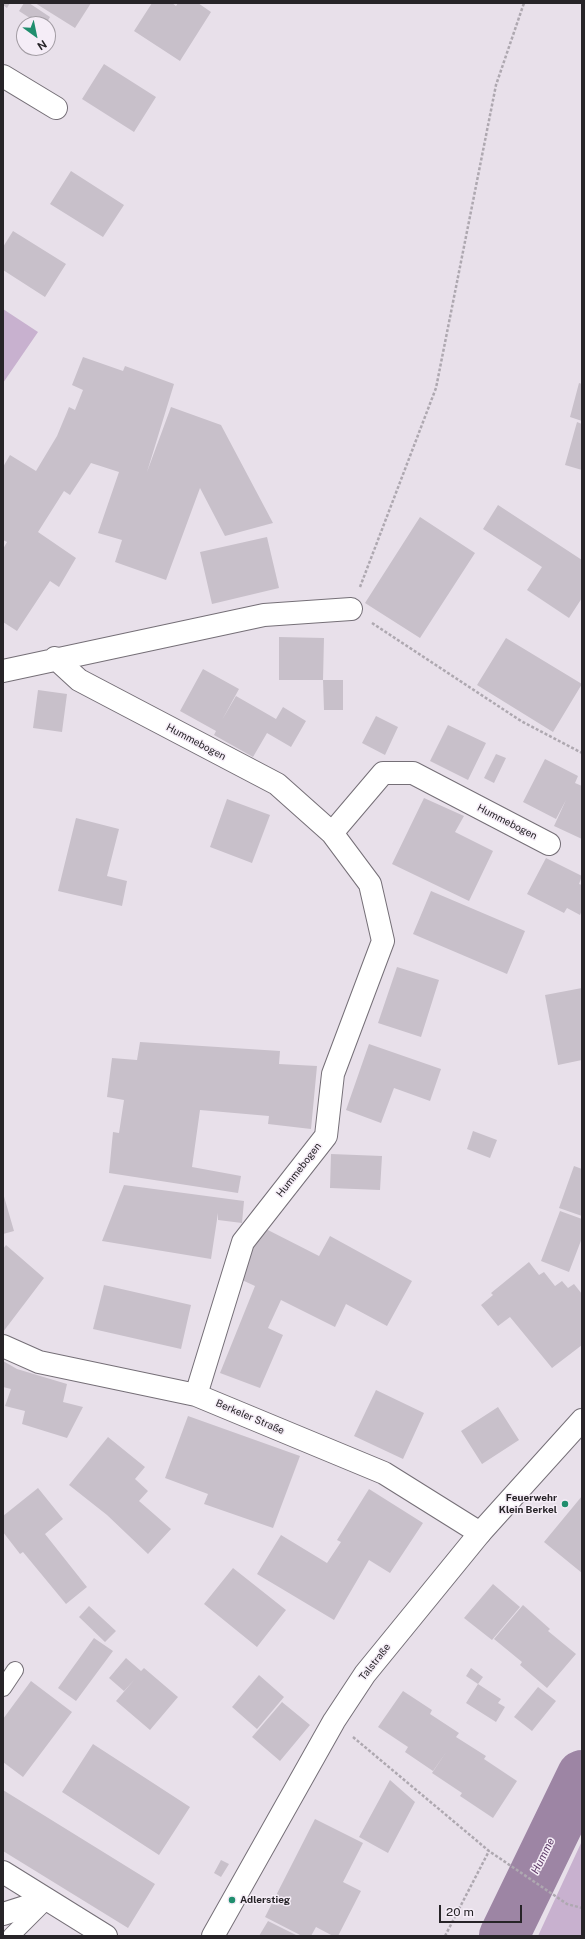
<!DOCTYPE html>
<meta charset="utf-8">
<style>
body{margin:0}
#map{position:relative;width:585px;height:1939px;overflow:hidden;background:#e8e0ea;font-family:"Public Sans",sans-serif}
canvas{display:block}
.frame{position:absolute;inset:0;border:4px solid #272428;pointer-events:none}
.north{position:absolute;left:16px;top:16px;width:40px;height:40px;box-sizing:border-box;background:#f5edf7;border:1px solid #a39da4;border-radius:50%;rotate:147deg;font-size:11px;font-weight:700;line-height:16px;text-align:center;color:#272428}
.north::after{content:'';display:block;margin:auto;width:14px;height:18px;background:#208e6e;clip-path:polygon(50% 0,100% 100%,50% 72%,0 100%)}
.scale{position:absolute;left:439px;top:1905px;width:83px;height:18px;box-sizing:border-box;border:2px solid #272428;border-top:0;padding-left:5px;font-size:12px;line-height:14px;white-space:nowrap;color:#272428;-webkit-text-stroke:3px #f5edf7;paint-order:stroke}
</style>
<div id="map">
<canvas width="585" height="1939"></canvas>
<div class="frame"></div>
<div class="north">N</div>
<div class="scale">20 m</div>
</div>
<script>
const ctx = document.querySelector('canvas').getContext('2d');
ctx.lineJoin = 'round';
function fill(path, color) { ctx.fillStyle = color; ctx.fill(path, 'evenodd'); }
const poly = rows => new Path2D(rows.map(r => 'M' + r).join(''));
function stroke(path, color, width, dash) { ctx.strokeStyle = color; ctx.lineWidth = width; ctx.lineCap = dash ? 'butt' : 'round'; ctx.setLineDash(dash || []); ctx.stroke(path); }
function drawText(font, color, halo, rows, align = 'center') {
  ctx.font = font + ' "Public Sans",sans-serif'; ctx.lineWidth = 3; ctx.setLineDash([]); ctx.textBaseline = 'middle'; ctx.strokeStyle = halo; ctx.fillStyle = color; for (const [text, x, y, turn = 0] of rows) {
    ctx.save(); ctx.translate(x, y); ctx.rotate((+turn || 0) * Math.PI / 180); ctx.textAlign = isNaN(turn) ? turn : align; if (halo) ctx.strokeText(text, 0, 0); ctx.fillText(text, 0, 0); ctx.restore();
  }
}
fill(poly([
 [3,309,38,332,3,383],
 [582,1841,582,1936,538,1936,556,1897]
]), '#c8b1cf');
stroke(poly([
 [504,1936,582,1775]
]), '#9d85a4', 50);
fill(poly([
 [3,3,10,3,7,8,3,5],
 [24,3,29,3,50,17,46,24,39,24,19,11],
 [35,3,91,3,75,28],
 [152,3,172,3,176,6,178,3,198,3,211,12,180,61,134,31],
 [104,64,156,97,134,132,82,99],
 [71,171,124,205,103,237,50,204],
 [13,231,66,264,45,297,3,270,3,247],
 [83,357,123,371,125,366,174,384,147,472,171,407,221,425,273,523,225,536,200,488,166,580,115,562,122,540,98,533,119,472,91,463,70,495,64,491,38,532,76,558,59,587,50,581,17,631,3,622,3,549,7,542,3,540,3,467,10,455,36,471,57,436,69,407,75,410,83,390,72,385],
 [579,383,582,384,582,421,570,417],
 [577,422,582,424,582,470,565,465],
 [498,505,582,560,582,598,569,618,527,590,542,567,483,529],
 [420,517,475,553,420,638,365,603],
 [267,537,279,588,212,604,200,552],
 [279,637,324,638,323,680,279,680],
 [506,638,582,684,553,732,477,685],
 [203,669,239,689,222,720,236,696,276,719,283,707,306,721,291,747,267,733,253,757,214,735,216,731,180,711],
 [323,680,343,680,343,710,324,710],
 [38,690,67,694,62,732,33,728],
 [376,716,398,727,385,755,362,743],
 [448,725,486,743,468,780,430,761],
 [496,754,506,758,494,783,484,778],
 [545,759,578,776,575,783,582,786,582,839,554,826,566,800,556,819,523,802],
 [424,798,464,816,455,832,493,851,469,901,392,864],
 [227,799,270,815,252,863,210,847],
 [76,818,119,829,107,876,127,881,122,906,58,891],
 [546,858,582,876,579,884,582,885,582,910,580,915,567,908,564,913,527,894],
 [431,891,525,931,507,974,413,934],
 [397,967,439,980,421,1037,378,1023],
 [582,988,582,1060,558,1065,545,995],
 [140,1042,280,1051,279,1064,317,1066,311,1129,268,1124,269,1116,200,1110,192,1167,241,1176,238,1193,109,1173,113,1132,119,1133,124,1100,107,1097,112,1058,137,1060],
 [369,1044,441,1069,430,1101,394,1088,381,1123,346,1110],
 [473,1131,497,1140,490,1158,467,1149],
 [331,1154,382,1156,380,1190,330,1188],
 [574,1166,582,1169,582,1216,559,1208],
 [124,1185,244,1201,242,1223,218,1220,218,1213,211,1259,102,1241],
 [3,1193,14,1231,3,1234],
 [560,1211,582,1219,582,1238,569,1272,541,1261],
 [262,1227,319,1256,330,1236,412,1281,387,1326,346,1304,335,1327,281,1300,268,1328,283,1335,260,1388,220,1373,255,1286,242,1280,247,1260],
 [6,1245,44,1278,3,1332,3,1249],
 [529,1262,539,1275,544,1272,555,1286,562,1281,568,1288,574,1284,582,1294,582,1345,552,1368,510,1317,498,1326,481,1305,493,1295,491,1293],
 [104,1285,191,1305,181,1349,93,1329],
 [3,1361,17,1369,67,1384,63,1402,83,1407,67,1438,22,1424,25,1411,5,1406,11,1389,3,1387],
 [376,1390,424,1413,403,1459,354,1436],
 [498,1407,519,1440,482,1464,461,1431],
 [188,1416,300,1456,273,1528,204,1504,208,1494,165,1478],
 [108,1437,145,1467,135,1479,148,1491,139,1501,171,1529,148,1554,107,1515,69,1485],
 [38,1488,63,1519,45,1534,87,1587,66,1604,23,1552,20,1554,3,1532,3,1516],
 [369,1489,423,1523,390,1573,369,1560,334,1620,257,1574,281,1535,327,1563,341,1542,337,1540],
 [582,1496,582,1573,544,1542],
 [233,1568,286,1610,257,1647,204,1604],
 [493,1584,520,1607,492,1640,464,1618],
 [523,1605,550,1629,548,1631,576,1654,547,1688,520,1665,522,1662,494,1639],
 [89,1606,116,1631,105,1642,79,1617],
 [94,1638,113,1651,76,1701,58,1688],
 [126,1658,141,1671,144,1668,178,1697,150,1730,116,1701,134,1680,124,1691,109,1678],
 [471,1668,483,1677,478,1684,466,1676],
 [259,1675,284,1697,257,1729,232,1707],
 [31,1681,72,1712,23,1777,3,1762,3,1719],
 [478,1684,501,1699,498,1703,505,1707,496,1722,466,1703],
 [538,1687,556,1701,532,1731,514,1717],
 [403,1691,432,1710,430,1714,459,1733,456,1737,486,1756,484,1759,517,1781,493,1818,460,1796,462,1793,432,1773,447,1751,433,1771,405,1752,408,1747,378,1727],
 [282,1702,310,1725,280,1761,252,1737],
 [93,1744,190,1807,159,1855,62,1792],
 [390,1780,415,1802,388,1853,359,1837],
 [3,1790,155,1884,128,1928,3,1851],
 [315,1819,363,1843,343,1882,361,1891,338,1936,333,1936,316,1927,311,1936,302,1936,265,1917],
 [221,1860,229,1864,221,1877,214,1873],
 [268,1921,298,1936,259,1936]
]), '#c8c0ca');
const lane = poly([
 [3,1688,15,1670],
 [11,1936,46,1901]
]);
const street = poly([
 [3,76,56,108],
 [55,658,79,680,277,784,332,833,370,884,383,941,333,1074,326,1136,243,1242,196,1395],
 [3,671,264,615,351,609],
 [332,833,383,773,413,773,549,844],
 [3,1346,39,1362,196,1395,384,1473,480,1533],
 [3,1872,106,1936],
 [3,1914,47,1900]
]);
const secondary = poly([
 [213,1936,334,1721,365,1674,480,1533,582,1420]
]);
stroke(lane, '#756f77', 18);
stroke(street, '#756f77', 24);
stroke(secondary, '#756f77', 24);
stroke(poly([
 [360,587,436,388,496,85,524,3],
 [372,623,521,721,582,753],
 [353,1737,489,1851,567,1904,582,1908],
 [445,1936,489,1851]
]), '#aea8b0', 2.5, [3, 2]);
stroke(lane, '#fff', 16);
stroke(street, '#fff', 22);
stroke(secondary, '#fff', 22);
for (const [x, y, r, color] of [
 [565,1504,4,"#208e6e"],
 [232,1900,4,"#208e6e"]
]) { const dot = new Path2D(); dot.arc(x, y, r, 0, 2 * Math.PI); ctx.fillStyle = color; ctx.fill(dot); stroke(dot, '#f5edf7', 1.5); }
drawText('10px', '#272428', '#f5edf7', [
 ["Hummebogen",196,742,28],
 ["Hummebogen",507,822,27],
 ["Hummebogen",299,1170,-52],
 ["Berkeler Straße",250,1417,23],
 ["Talstraße",375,1662,-52]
]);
drawText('bold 10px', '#272428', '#f5edf7', [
 ["Feuerwehr",557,1498],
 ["Klein Berkel",557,1510],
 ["Adlerstieg",240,1900,"left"]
], 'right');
drawText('italic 11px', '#5d3a67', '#f5edf7', [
 ["Humme",543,1856,-64]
]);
</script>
